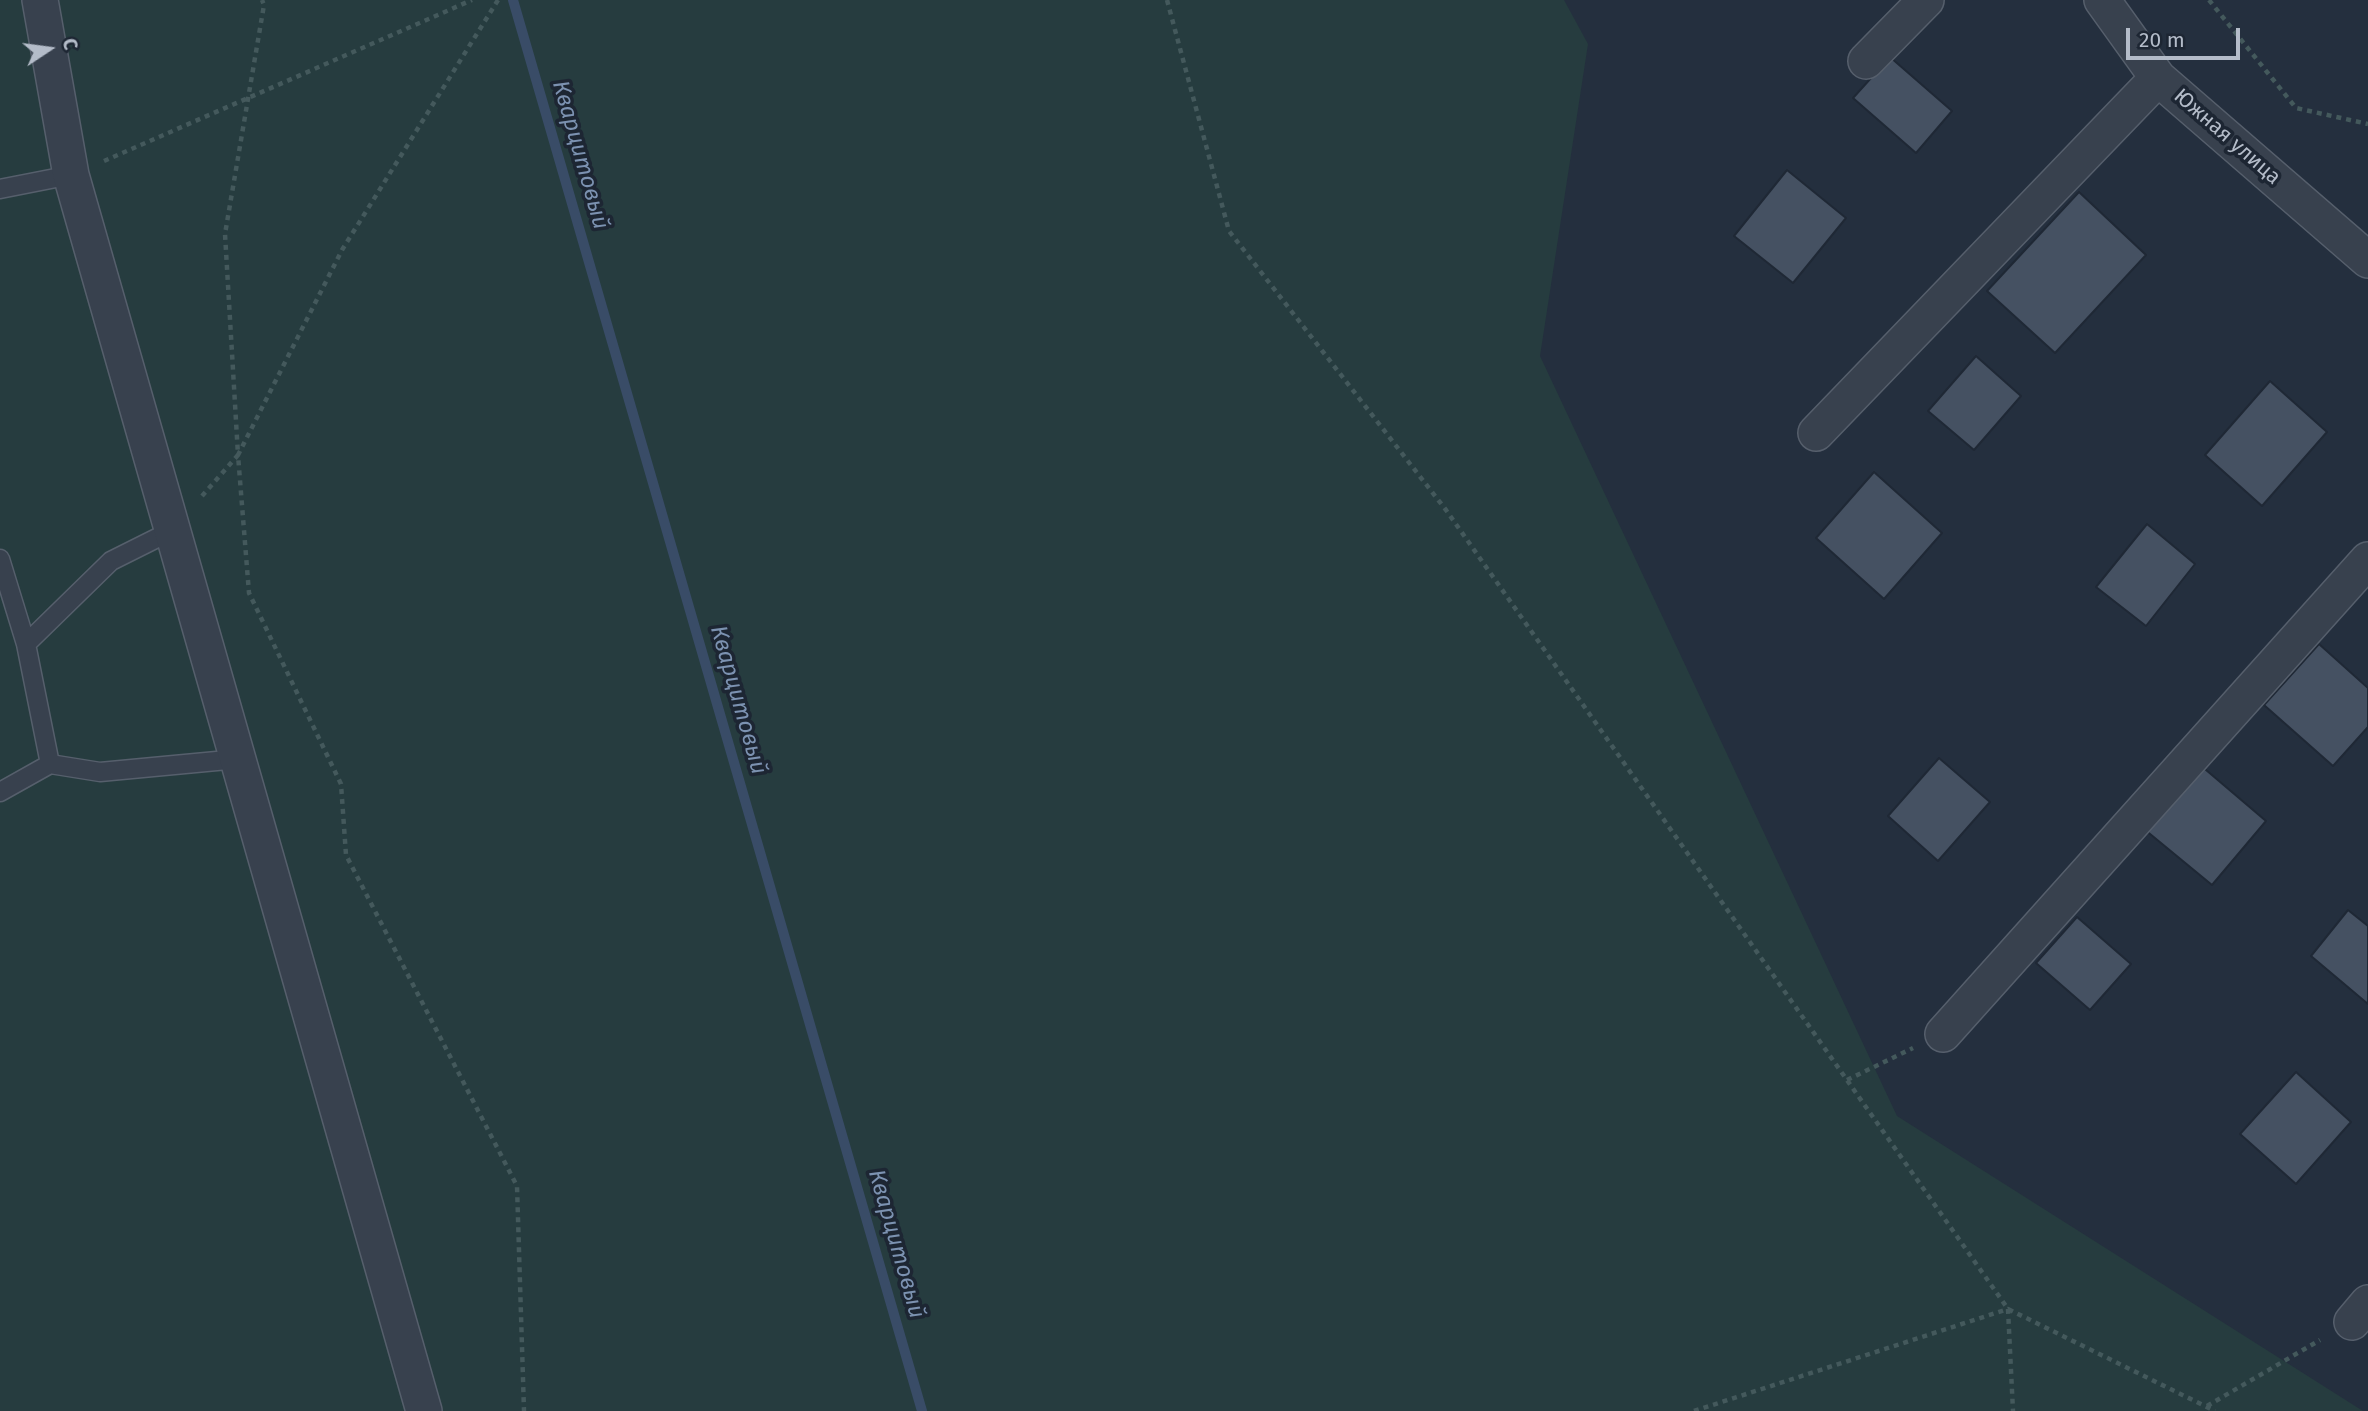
<!DOCTYPE html>
<meta charset="utf-8">
<style>
body{margin:0}
#map{position:relative;width:2368px;height:1411px;overflow:hidden;background:#242f3e;font-family:"Fira Sans",sans-serif}
canvas{display:block}
.north{position:absolute;left:14px;top:14px;width:70px;height:70px;-webkit-text-stroke:5px #1d2633;paint-order:stroke;rotate:77deg;font-size:19px;font-weight:700;line-height:28px;text-align:center;color:#b4bcc9}
.north::after{content:'';display:block;margin:auto;width:24px;height:32px;background:#b4bcc9;clip-path:polygon(50% 0,100% 100%,50% 72%,0 100%)}
.scale{position:absolute;left:2126px;top:28px;width:114px;height:32px;box-sizing:border-box;border:4px solid #b4bcc9;border-top:0;padding-left:9px;font-size:21px;line-height:24px;white-space:nowrap;color:#b4bcc9;-webkit-text-stroke:5px #1d2633;paint-order:stroke}
</style>
<div id="map">
<canvas width="2368" height="1411"></canvas>
<div class="north">С</div>
<div class="scale">20 m</div>
</div>
<script>
const ctx = document.querySelector('canvas').getContext('2d');
ctx.lineJoin = 'round';
function fill(path, color) { ctx.fillStyle = color; ctx.fill(path, 'evenodd'); }
const poly = rows => new Path2D(rows.map(r => 'M' + r).join(''));
function stroke(path, color, width, dash) { ctx.strokeStyle = color; ctx.lineWidth = width; ctx.lineCap = dash ? 'butt' : 'round'; ctx.setLineDash(dash || []); ctx.stroke(path); }
function drawText(font, color, halo, rows, align = 'center') {
  ctx.font = font + ' "Fira Sans",sans-serif'; ctx.lineWidth = 7; ctx.setLineDash([]); ctx.textBaseline = 'middle'; ctx.strokeStyle = halo; ctx.fillStyle = color; for (const [text, x, y, turn = 0] of rows) {
    ctx.save(); ctx.translate(x, y); ctx.rotate((+turn || 0) * Math.PI / 180); ctx.textAlign = isNaN(turn) ? turn : align; if (halo) ctx.strokeText(text, 0, 0); ctx.fillText(text, 0, 0); ctx.restore();
  }
}
fill(poly([
 [0,0,1564,0,1588,44,1540,356,1897,1116,2363,1411,0,1411]
]), '#263c3f');
stroke(poly([
 [513,0,922,1411]
]), '#394c67', 10);
const building = poly([
 [1890,57,1952,111,1916,153,1853,98,1890,57],
 [1787,170,1846,218,1793,283,1734,236,1787,170],
 [2079,192,2146,255,2055,353,1987,291,2079,192],
 [1976,356,2021,396,1974,450,1928,411,1976,356],
 [2270,381,2327,432,2262,506,2205,455,2270,381],
 [1874,472,1942,533,1884,599,1816,538,1874,472],
 [2147,524,2195,564,2146,626,2096,587,2147,524],
 [2319,644,2368,688,2368,727,2333,766,2264,705,2319,644],
 [1939,758,1990,802,1938,861,1888,816,1939,758],
 [2199,764,2266,821,2212,885,2144,829,2199,764],
 [2348,910,2368,926,2368,1004,2311,956,2348,910],
 [2077,917,2131,964,2090,1010,2036,963,2077,917],
 [2296,1072,2351,1122,2296,1184,2240,1134,2296,1072]
]);
fill(building, '#455162');
stroke(building, '#1f2835', 2);
const lane = poly([
 [0,189,71,175],
 [0,559,26,644,50,764,100,772,238,759],
 [26,644,111,561,173,530],
 [0,792,50,764]
]);
const street = poly([
 [40,0,71,175,424,1411],
 [2102,0,2158,78,2368,260],
 [1866,61,1926,0],
 [1816,433,2158,78],
 [1943,1034,2368,560],
 [2352,1322,2368,1303]
]);
stroke(lane, '#565f6c', 21);
stroke(street, '#565f6c', 38);
stroke(poly([
 [498,0,342,250,238,455,249,593,341,784,346,855,517,1186,524,1411],
 [1167,0,1229,231,1446,510,2008,1309,2215,1411],
 [2209,0,2296,108,2368,124],
 [104,161,472,0],
 [202,496,238,455,225,234,264,5,262,0],
 [1847,1080,1913,1048],
 [2207,1406,2320,1340],
 [1694,1411,2008,1309,2013,1411]
]), '#44595c', 4.5, [5, 5]);
stroke(lane, '#38414e', 18);
stroke(street, '#38414e', 35);
drawText('21px', '#b4bcc9', '#1d2633', [
 ["Южная улица",2227,137,41]
]);
drawText('italic 23px', '#7c92b1', '#1d2633', [
 ["Кварцитовый",580,155,74],
 ["Кварцитовый",738,700,74],
 ["Кварцитовый",896,1244,74]
]);
</script>
